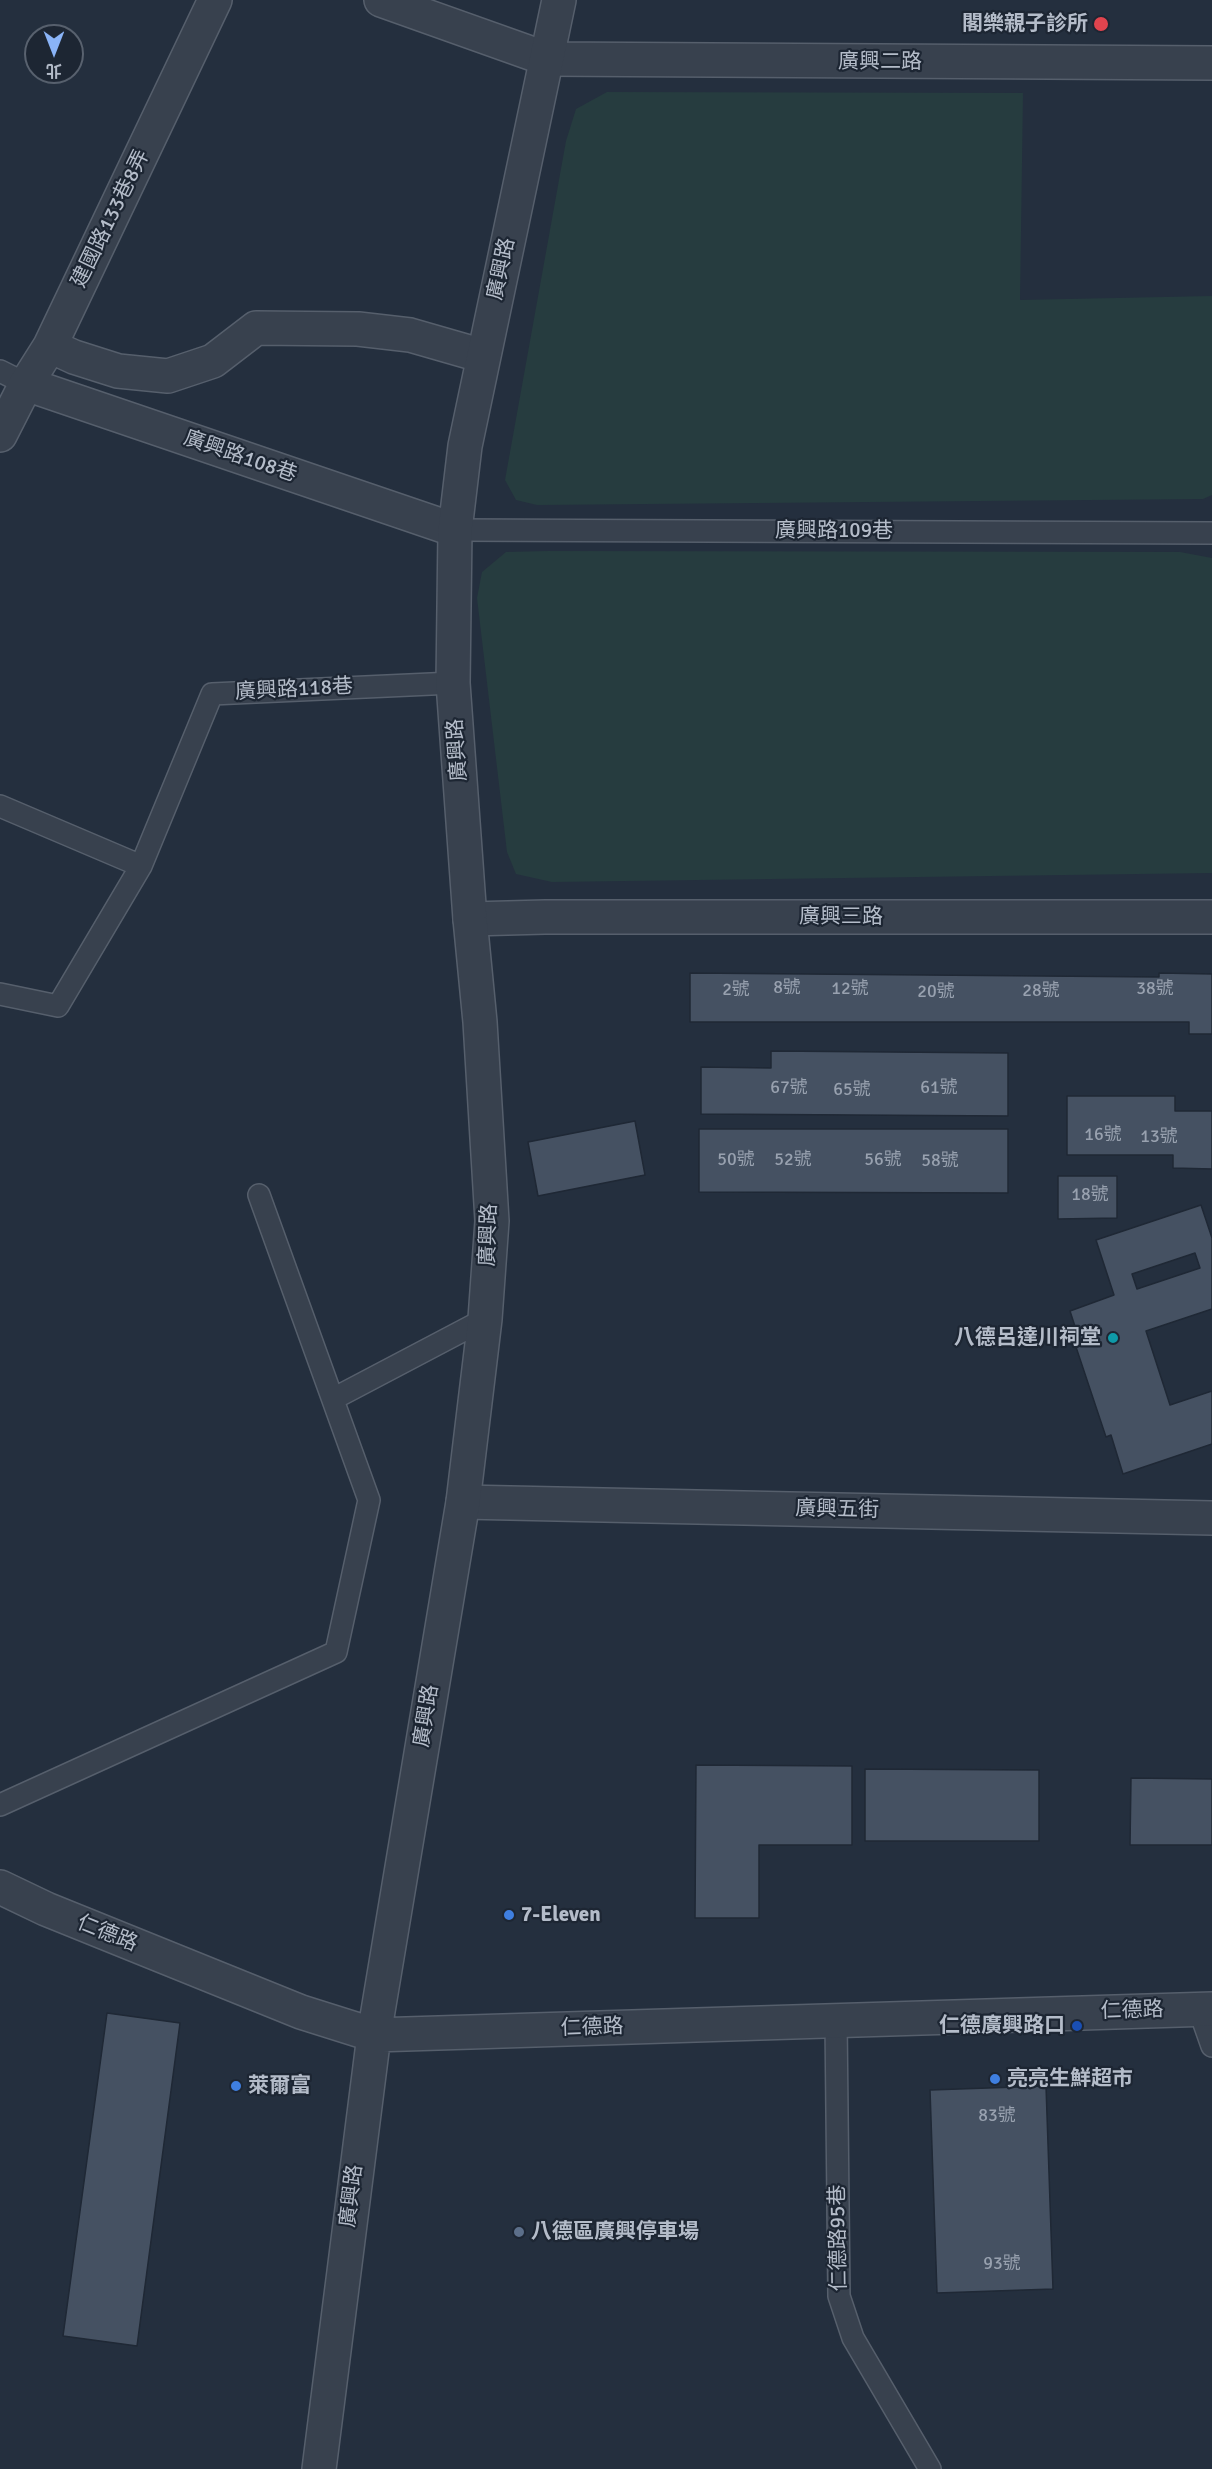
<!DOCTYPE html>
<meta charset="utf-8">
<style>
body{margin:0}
#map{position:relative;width:1212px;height:2469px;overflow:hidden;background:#242f3e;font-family:Signika,"Noto Sans TC",sans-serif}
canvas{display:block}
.north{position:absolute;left:24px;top:24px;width:60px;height:60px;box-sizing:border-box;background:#1d2633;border:2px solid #59626f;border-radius:50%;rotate:180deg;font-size:16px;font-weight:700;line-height:24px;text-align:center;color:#b4bcc9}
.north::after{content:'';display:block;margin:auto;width:21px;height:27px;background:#8ab4f8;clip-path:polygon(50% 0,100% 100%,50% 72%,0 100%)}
</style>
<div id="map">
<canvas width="1212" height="2469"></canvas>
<div class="north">北</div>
</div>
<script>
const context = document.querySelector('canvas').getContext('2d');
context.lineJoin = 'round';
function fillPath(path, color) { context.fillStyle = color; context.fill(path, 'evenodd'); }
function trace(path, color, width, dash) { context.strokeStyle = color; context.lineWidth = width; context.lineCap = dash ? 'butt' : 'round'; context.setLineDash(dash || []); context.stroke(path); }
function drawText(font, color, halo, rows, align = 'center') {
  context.font = font + ' Signika,"Noto Sans TC",sans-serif'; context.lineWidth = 4.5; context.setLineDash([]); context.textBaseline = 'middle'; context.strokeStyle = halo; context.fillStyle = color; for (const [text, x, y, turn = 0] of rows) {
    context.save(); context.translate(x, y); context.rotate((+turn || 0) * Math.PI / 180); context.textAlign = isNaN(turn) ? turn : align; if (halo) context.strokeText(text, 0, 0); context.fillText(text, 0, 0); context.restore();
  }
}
fillPath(new Path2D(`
 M607,92L1023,93L1020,300L1212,296V495L1203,499L537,505L516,500L505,480L566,141L576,109Z
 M548,551L1180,552L1212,558V873L552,882L516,874L507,852L477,598L482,572L506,552Z`), '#263c3f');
const building = new Path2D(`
 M690,973L1159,977V973L1212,974V1034H1189V1022H690Z
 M771,1051L1008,1053V1116L701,1114V1067L771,1068Z
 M1067,1096H1175V1111H1212V1169L1173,1168V1155H1067Z
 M635,1121L645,1175L538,1196L528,1142Z
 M699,1129H1008V1193L699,1192Z
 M1058,1176H1117V1218L1058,1219Z
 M1201,1205L1212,1238V1309L1146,1331L1170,1405L1212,1391V1444L1123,1474L1111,1435L1106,1437L1076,1347L1081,1345L1070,1311L1114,1295L1096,1240ZM1195,1253L1200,1268L1137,1289L1132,1274Z
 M696,1765L852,1766V1845H759V1918H695Z
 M865,1769L1039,1770V1841H865Z
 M1131,1778L1212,1779V1845H1130Z
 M107,2013L180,2023L137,2346L63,2336Z
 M1046,2086L1053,2289L937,2293L930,2090Z`);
fillPath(building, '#455162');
trace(building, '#1f2835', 1.5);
const service = new Path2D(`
 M0,371L26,384
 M455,530L1212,533
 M0,806L141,866
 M0,994L58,1006L141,866L212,694L453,683
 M333,1399L485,1319
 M0,1805L336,1652L369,1500L259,1195
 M1199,2009L1212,2046
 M836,2020L839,2296L853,2338L930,2469`);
const minor = new Path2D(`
 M381,0L547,59L1212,63
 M50,346L74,357L118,371L168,376L213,361L256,328L358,329L410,335L483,356
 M26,384L455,530
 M0,435L26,384L50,346L215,0
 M470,919L545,917H1212
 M463,1502L1212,1518`);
const tertiary = new Path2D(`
 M0,1887L46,1909L301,2012L374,2035L1212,2009
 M319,2469L374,2035L463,1502L485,1319L492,1221L480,1022L470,919L453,683L455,530L465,446L559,0`);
trace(service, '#565f6c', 24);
trace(minor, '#565f6c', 36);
trace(tertiary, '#565f6c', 36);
trace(service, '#38414e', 21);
trace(minor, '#38414e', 33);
trace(tertiary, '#38414e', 33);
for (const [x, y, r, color] of [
 [1101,24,8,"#e0444e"],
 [1113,1338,6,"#0f9aa8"],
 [509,1915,6,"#3f7fe0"],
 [1077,2026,6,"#1a4fb4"],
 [995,2079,6,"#3f7fe0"],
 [236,2086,6,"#3f7fe0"],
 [519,2232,6,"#5c6f8a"]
]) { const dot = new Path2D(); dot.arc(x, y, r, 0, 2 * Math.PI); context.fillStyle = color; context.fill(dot); trace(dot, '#1d2633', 2); }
drawText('18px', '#98a1af', null, [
 ["8號",787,988],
 ["12號",850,989],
 ["38號",1155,989],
 ["2號",736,990],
 ["28號",1041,991],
 ["20號",936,992],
 ["67號",789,1088],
 ["61號",939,1088],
 ["65號",852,1090],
 ["16號",1103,1135],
 ["13號",1159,1137],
 ["50號",736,1160],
 ["52號",793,1160],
 ["56號",883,1160],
 ["58號",940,1161],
 ["18號",1090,1195],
 ["83號",997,2116],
 ["93號",1002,2264]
]);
drawText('bold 21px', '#b4bcc9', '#1d2633', [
 ["閣樂親子診所",1088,24,"right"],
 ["八德呂達川祠堂",1101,1338,"right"],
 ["7-Eleven",521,1915],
 ["仁德廣興路口",1065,2026,"right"],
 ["亮亮生鮮超市",1007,2079],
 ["萊爾富",248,2086],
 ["八德區廣興停車場",531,2232]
], 'left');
drawText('21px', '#b4bcc9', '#1d2633', [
 ["廣興二路",880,62],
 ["建國路133巷8弄",111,219,-64],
 ["廣興路",502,269,-78],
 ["廣興路108巷",240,457,19],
 ["廣興路109巷",834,531],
 ["廣興路118巷",294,690,-3],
 ["廣興路",458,750,-94],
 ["廣興三路",841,917],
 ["廣興路",489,1235,-88],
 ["廣興五街",837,1510,1],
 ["廣興路",427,1716,-81],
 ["仁德路",107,1934,22],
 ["仁德路",1132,2011,-2],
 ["仁德路",592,2028,-2],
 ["廣興路",352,2196,-83],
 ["仁德路95巷",839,2238,-91]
]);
</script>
